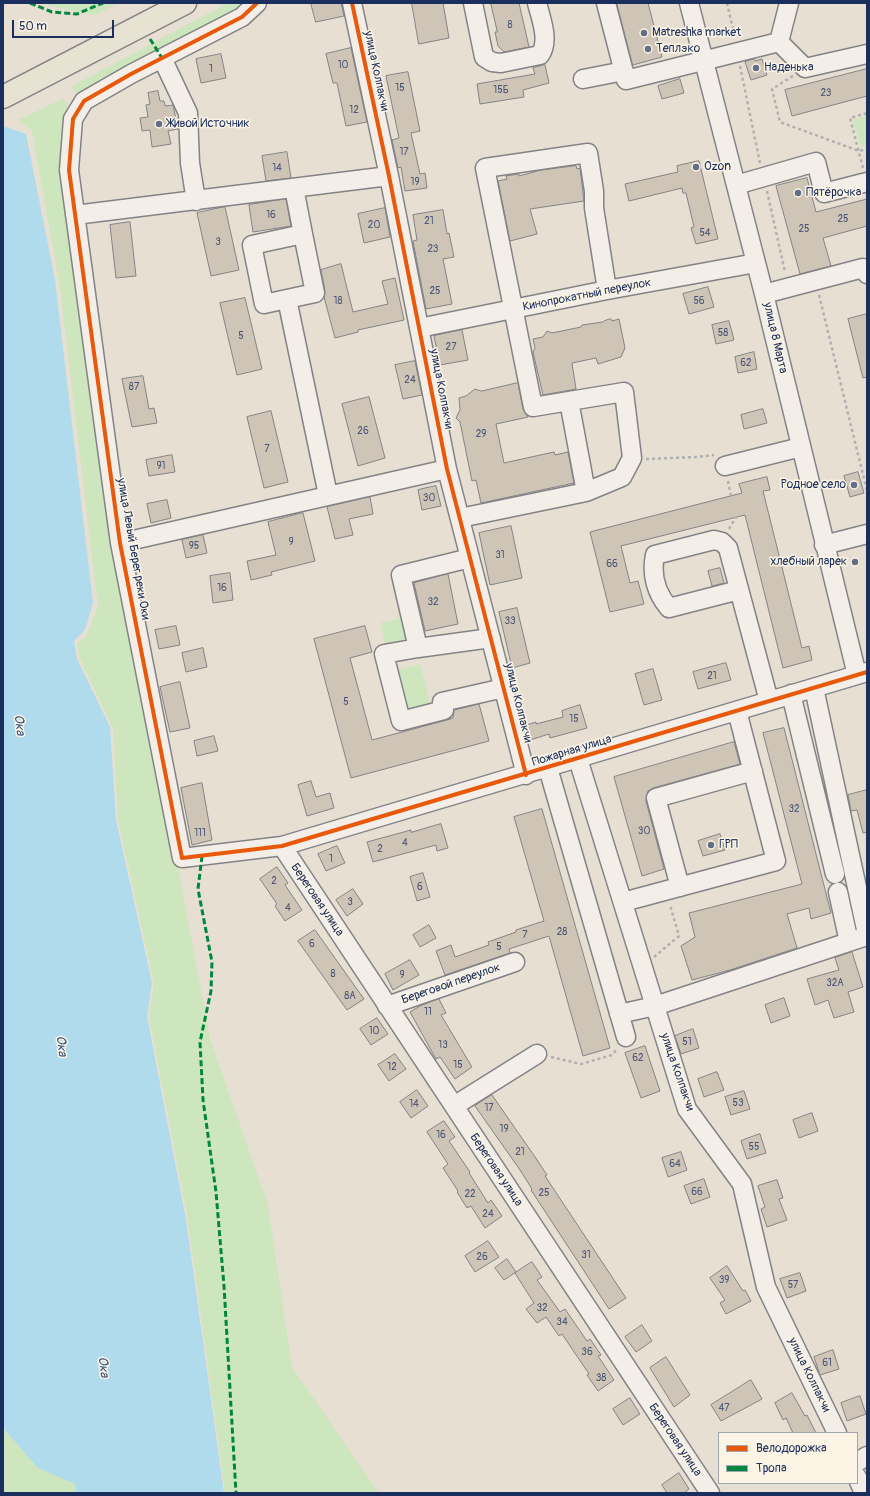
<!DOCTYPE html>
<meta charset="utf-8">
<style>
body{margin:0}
#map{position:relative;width:870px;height:1496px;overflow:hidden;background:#e7dfd2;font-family:Pangolin,sans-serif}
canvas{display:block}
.frame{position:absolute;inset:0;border:4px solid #1b2f5e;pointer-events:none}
.legend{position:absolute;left:718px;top:1432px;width:140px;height:52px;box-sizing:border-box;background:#fcf5e5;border:1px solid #a2a6af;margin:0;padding:5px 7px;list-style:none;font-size:12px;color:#1b2f5e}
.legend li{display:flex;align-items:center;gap:8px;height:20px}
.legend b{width:20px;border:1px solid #a2a6af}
.scale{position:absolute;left:12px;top:20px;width:102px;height:18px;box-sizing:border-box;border:2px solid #1b2f5e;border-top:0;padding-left:5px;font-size:12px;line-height:14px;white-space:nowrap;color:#1b2f5e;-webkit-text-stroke:3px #fcf5e5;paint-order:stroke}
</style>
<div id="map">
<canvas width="870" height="1496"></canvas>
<div class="frame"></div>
<ul class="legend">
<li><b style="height:5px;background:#e8590c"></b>Велодорожка</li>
<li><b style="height:5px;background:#00873e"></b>Тропа</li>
</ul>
<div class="scale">50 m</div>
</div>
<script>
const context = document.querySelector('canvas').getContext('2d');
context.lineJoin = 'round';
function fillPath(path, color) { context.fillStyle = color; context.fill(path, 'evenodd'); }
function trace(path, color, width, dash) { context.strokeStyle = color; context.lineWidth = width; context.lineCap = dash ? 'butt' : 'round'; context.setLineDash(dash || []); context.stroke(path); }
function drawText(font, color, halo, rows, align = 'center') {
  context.font = font + ' Pangolin,sans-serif'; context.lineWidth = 3; context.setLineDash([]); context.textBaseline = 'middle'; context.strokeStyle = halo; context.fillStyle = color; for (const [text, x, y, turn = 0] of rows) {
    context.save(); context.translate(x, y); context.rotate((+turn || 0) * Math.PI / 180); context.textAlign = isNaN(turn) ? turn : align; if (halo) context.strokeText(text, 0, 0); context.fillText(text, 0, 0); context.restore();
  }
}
fillPath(new Path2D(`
 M47,3H119L96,15L49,6Z
 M228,3H250L79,99L72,86Z
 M62,99L67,102L70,138L66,169L176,857L210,1039L268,1205L292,1367L379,1493H225L188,1221L149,1016L154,983L118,820L113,728L80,659L77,643L86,637L98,607L60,288L32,131L18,120Z
 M867,116V146L861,147L853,120Z
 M402,618L407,642L386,647L380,623Z
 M420,664L430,703L407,709L397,670Z
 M3,1428L38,1468L75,1484L76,1493H3Z`), '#cde6be');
fillPath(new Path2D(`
 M3,126L26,134L55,280L93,603L85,630L74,641L77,659L110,727L116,820L152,983L147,1016L186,1220L224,1493H76L75,1484L38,1468L3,1428Z`), '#afdbed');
const building = new Path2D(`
 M311,3H341L344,16L316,22Z
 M412,3H443L449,38L419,44Z
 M491,3H519L529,47L504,52L498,46L495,32H497Z
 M617,3H648L662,57L633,65Z
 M351,48L367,122L346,126L337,83H333L326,54Z
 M221,54L226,78L201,83L196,59Z
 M754,59L755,61L762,59L767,75L751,80L745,62Z
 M545,65L549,83L523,90L524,97L480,104L477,84L535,74L533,68Z
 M867,69V96L792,116L785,90Z
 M408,72L420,131L411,133L420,174L425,173L427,188L405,191L401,167L398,168L392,140L399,138L386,76Z
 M680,79L684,93L662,99L658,86Z
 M158,91L160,101H164L165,106L173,105L178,129L168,131L171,144L152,147L150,130L142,131L140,118L148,117L146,105L150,104L148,93Z
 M287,152L291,178L266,181L262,156Z
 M699,161L718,239L696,244L691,228L694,227L686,193H683L682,188L629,201L625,184L678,172L677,166Z
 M576,166L577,169L580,168L584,201L530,209L537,234L510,241L498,181L507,179L506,176L519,174V176L541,170Z
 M807,178L816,212L867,199V226L823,238L831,266L800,274L776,186Z
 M286,199L291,226L253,232L249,205Z
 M225,207L239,270L211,276L197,213Z
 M385,208L390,237L364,243L358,214Z
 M443,210L447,234L449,233L454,257L443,259L452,304L426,309L413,241L417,240L413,215Z
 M130,222L136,276L116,278L110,225Z
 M341,264L353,312L388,304L382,281L395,278L404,320L358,330V332L335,338L324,297L325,291L321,270Z
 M708,287L714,307L689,314L683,294Z
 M245,298L262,369L237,375L220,303Z
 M867,314V377L863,378L848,319Z
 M611,319L612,321L619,319L625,348L621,357L598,364L596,358L572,363L576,389L543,395L533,352L535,348L533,339L543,337L547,331L552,333L581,327L582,325L603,322L604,321Z
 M729,321L734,340L716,344L712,325Z
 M462,330L468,360L440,365L434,336Z
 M754,352L757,369L738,373L735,357Z
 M415,361L422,395L403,399L395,365Z
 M143,376L149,409L154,408L157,423L132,427L122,379Z
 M518,383L523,409L528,417L496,424L504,463L554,452L555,455L568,452L574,483L481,503L476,480L472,481L460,422L456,418L460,410L459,398L466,396L475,389L481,391Z
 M369,397L385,458L358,466L342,404Z
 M763,409L767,423L744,429L741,415Z
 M271,411L288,482L264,488L247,417Z
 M172,455L175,472L149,476L146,460Z
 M858,472L864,493L850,497L844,476Z
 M767,477L770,490L763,491L802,648L809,646L812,660L783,668L745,515L621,546L630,583L638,581L644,604L610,612L590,532L742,493L739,484Z
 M436,486L441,506L422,510L418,490Z
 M370,497L373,514L349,519L353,535L335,539L327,507Z
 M167,500L171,518L151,523L147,504Z
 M303,513L315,561L271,572L272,575L251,580L247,561L276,555L268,522Z
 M511,526L522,578L490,585L479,533Z
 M203,535L207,553L186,558L182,540Z
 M720,568L724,583L712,586L708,571Z
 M230,573L233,600L213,603L210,576Z
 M448,574L458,624L425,631L414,583Z
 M517,608L530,663L512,668L499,612Z
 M176,626L180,645L159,649L155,630Z
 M365,626L372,652L350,658L372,740L447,720L453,718L454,710L479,704L489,741L351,778L314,639Z
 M203,648L207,667L186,672L182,653Z
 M726,663L731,680L698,689L693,672Z
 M653,669L662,700L644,705L635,674Z
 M180,682L190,728L170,732L160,687Z
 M580,705L587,728L550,738L549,734L530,740L526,725L536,722V724L563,717L562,711Z
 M784,728L831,913L811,919L809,908L787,914L797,948L730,970L692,980L681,946L695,937L689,913L802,884L763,733Z
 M214,736L218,751L197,756L194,741Z
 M734,742L740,764L653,788L648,791L646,801L664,869L642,876L614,777Z
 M311,781L316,797L330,793L334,808L307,816L298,785Z
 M202,783L212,840L192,845L181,788Z
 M867,790V832L863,833L857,810L851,811L848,795Z
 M542,809L610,1048L583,1056L549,936L509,949L510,953L445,975L436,951L451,945L455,957L489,945L488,942L516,932V930L544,921L514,817Z
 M441,824L448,848L437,851L436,845L373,862L367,842L411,830V832Z
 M720,834L725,850L703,856L698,841Z
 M337,846L345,863L326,871L318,854Z
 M277,867L288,883L285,885L302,910L285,921L275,906L277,904L260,879Z
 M423,873L430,897L417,901L410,877Z
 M353,889L363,904L347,916L336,900Z
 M429,925L436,938L420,947L413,935Z
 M315,930L364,999L347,1010L298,941Z
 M852,952L863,987L848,992L854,1012L834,1018L828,1000L815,1005L807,979L839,970L835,958Z
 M410,960L419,975L393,990L385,974Z
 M784,998L790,1016L771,1023L765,1005Z
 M439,999L446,1013L441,1015L472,1067L455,1079L440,1057L436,1059L410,1012L420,1006Z
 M377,1018L388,1034L371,1045L360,1029Z
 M693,1029L699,1048L681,1054L675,1036Z
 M645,1046L660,1091L641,1098L625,1053Z
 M395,1054L406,1069L389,1081L378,1065Z
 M717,1072L724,1090L704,1097L698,1079Z
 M417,1090L428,1106L411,1118L400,1102Z
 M744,1091L750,1109L731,1115L725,1097Z
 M492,1095L533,1154L547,1175L545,1176L626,1298L609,1309L531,1190L532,1189L520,1170L475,1106Z
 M812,1113L818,1131L799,1138L793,1120Z
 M444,1121L455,1137L449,1141L470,1172L469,1173L488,1203L491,1200L502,1216L485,1228L471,1206L467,1208L457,1192L458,1191L443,1168L448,1164L427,1132Z
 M760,1134L766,1153L747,1159L741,1141Z
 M681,1152L687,1170L668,1177L662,1158Z
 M704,1179L710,1197L691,1204L684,1186Z
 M777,1180L783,1198L779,1199L787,1220L767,1227L761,1209L765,1207L758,1186Z
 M488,1241L499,1257L475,1272L465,1256Z
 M507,1259L516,1272L504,1280L495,1268Z
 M532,1262L542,1277L537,1280L560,1312L565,1309L587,1341L590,1339L601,1355L598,1356L614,1380L598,1391L587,1375L589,1374L562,1334L559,1336L546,1317L537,1323L526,1309L534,1303L515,1273Z
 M727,1266L743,1291L745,1290L751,1301L726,1314L720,1303L725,1300L710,1278Z
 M800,1273L806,1291L787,1298L780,1279Z
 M642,1325L652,1341L636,1352L625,1337Z
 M833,1350L839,1369L820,1375L814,1357Z
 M666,1357L690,1395L674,1407L650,1368Z
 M751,1380L762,1399L721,1421L711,1405Z
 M792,1393L805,1416L807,1415L816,1433H793L786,1418L783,1420L775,1403Z
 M860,1396L866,1414L847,1421L841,1403Z
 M630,1398L640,1414L623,1425L613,1409Z
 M679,1473L689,1489L684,1493H667L662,1485Z`);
fillPath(building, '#cfc5b6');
trace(building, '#838386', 1);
const minor = new Path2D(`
 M257,3L242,17L131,74L84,101L73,119L69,170L120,543L182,858L282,846L867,672
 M352,3L389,176L447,469L526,775
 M473,3L484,57L492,62L501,63L540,55C550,41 541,19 537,3
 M606,3L626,80L779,42
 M689,3L764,294L857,675
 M789,3L779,42L805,68L867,54
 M162,58L188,113L190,163L196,201
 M583,79L624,71
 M736,185L816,162L824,193L867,182
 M294,188L303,234L252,245L264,304L287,299L328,495
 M75,215L389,176
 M764,294L863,268L867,274
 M287,299L315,293L303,234
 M419,328L607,290L756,263
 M569,401L586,492
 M725,466L801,447
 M460,518L586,492L622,477L632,458L624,392L533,407L485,168L588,153L594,191V208L607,290
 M120,543L447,469
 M824,545L867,534
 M470,558L401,575L418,648L384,654L401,721L444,710L442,702L504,688
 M739,590L669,608C656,593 651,574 655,555L714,540L722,542L728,548L769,701
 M418,648L491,638
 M814,688L867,934
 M791,694L835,874
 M578,759L687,1109L742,1184L766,1287L837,1433
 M548,768L626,1037
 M282,846L710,1493
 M680,887L656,798L753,771
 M838,892L849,942
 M623,902L776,861L737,711
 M387,1006L515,962
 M619,1014L655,1006L867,936
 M454,1106L537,1054
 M857,1462L867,1456
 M857,1477L864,1493`);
const major = new Path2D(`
 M3,97L185,3`);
trace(minor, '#838386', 21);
trace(major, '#838386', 25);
trace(new Path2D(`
 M727,3L735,38
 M740,66L760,163
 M793,76L772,89L780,122L859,151L867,149
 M863,168L850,118L867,113
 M767,191L785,272
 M819,295L867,491
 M646,459L696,457L714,455
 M728,481L731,496
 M729,529L736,517
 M654,957L679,936L670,905
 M551,1057L581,1064L612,1055L617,1049`), '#b0b0b1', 2.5, [3, 3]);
trace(minor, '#f3efe8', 18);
trace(major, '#e7e2d1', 22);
trace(new Path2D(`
 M30,3L52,12L77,14L103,3
 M150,39L162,58
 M202,856L198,889L212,962L211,991L200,1042L203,1100L216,1192L224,1286L236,1493`), '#00873e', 3, [6, 3]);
trace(new Path2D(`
 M257,3L242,17L131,74L84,101L73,119L69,170L120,543L182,858L282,846L867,672
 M352,3L389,176L447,469L526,775`), '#e8590c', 4);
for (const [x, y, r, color] of [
 [644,33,4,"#626d87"],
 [648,49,4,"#626d87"],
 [756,68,4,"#626d87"],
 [159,124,4,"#626d87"],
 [696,167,4,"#626d87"],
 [798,193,4,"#626d87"],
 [854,485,4,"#626d87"],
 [855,562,4,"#626d87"],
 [711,845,4,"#626d87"]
]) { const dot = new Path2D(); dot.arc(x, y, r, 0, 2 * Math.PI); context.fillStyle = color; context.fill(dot); trace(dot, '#fcf5e5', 1.5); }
drawText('10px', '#485474', null, [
 ["8",510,25],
 ["10",343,65],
 ["1",211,69],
 ["15",400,88],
 ["15Б",501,90],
 ["23",826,93],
 ["12",354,110],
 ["17",404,152],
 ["14",277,168],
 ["19",415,182],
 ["16",271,215],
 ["25",843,219],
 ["21",429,221],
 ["20",374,225],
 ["25",804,229],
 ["54",705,233],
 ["3",218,242],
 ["23",433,249],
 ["25",435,291],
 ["18",338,301],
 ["56",699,301],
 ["58",723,333],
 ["5",241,336],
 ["27",451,347],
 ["62",746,363],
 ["24",410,380],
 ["87",134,387],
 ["26",363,431],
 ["29",481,434],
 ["7",267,449],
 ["91",161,466],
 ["30",429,498],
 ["9",291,542],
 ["95",194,546],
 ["31",500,555],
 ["66",612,564],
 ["16",222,588],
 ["32",433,602],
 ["33",510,621],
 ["21",712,676],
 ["5",346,702],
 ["15",574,719],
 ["32",794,809],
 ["30",644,831],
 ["111",200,833],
 ["4",405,843],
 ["2",380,849],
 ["1",331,859],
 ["2",274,881],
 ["6",420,887],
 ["3",350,902],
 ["4",288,908],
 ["28",562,932],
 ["7",525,935],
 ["6",312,944],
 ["5",499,947],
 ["8",333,974],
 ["9",402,975],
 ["32А",835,983],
 ["8А",350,996],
 ["11",428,1012],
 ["10",374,1031],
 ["51",687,1042],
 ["13",443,1045],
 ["62",638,1058],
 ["15",458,1065],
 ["12",392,1067],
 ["53",738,1103],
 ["14",414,1104],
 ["17",489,1108],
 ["19",504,1129],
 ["16",441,1135],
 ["55",754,1147],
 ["21",520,1152],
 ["64",675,1164],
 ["66",697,1192],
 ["25",544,1193],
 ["22",470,1194],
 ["24",488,1214],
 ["31",586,1255],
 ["26",482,1257],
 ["39",724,1280],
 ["57",793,1285],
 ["32",542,1308],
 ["34",562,1322],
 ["36",587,1352],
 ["61",827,1363],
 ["38",601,1378],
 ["47",724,1408]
]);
drawText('12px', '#1b2f5e', '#fcf5e5', [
 ["Matreshka market",652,33],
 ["Теплэко",656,49],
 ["Наденька",764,68],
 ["Живой Источник",167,124],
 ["Ozon",704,167],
 ["Пятёрочка",806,193],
 ["Родное село",846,485,"right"],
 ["хлебный ларек",847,562,"right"],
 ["ГРП",719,845]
], 'left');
drawText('12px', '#1b2f5e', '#fcf5e5', [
 ["улица Колпакчи",376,71,78],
 ["Кинопрокатный переулок",587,295,-11],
 ["улица 8 Марта",775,338,77],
 ["улица Колпакчи",441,389,79],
 ["улица Левый Берег реки Оки",133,549,80],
 ["улица Колпакчи",518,703,76],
 ["Пожарная улица",572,751,-17],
 ["Береговая улица",317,900,56],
 ["Береговой переулок",451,984,-19],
 ["улица Колпакчи",677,1072,71],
 ["Береговая улица",496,1170,56],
 ["улица Колпакчи",809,1375,64],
 ["Береговая улица",675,1440,56]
]);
drawText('italic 13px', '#34517d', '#fcf5e5', [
 ["Ока",19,725,83],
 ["Ока",61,1046,83],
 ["Ока",103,1367,83]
]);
</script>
